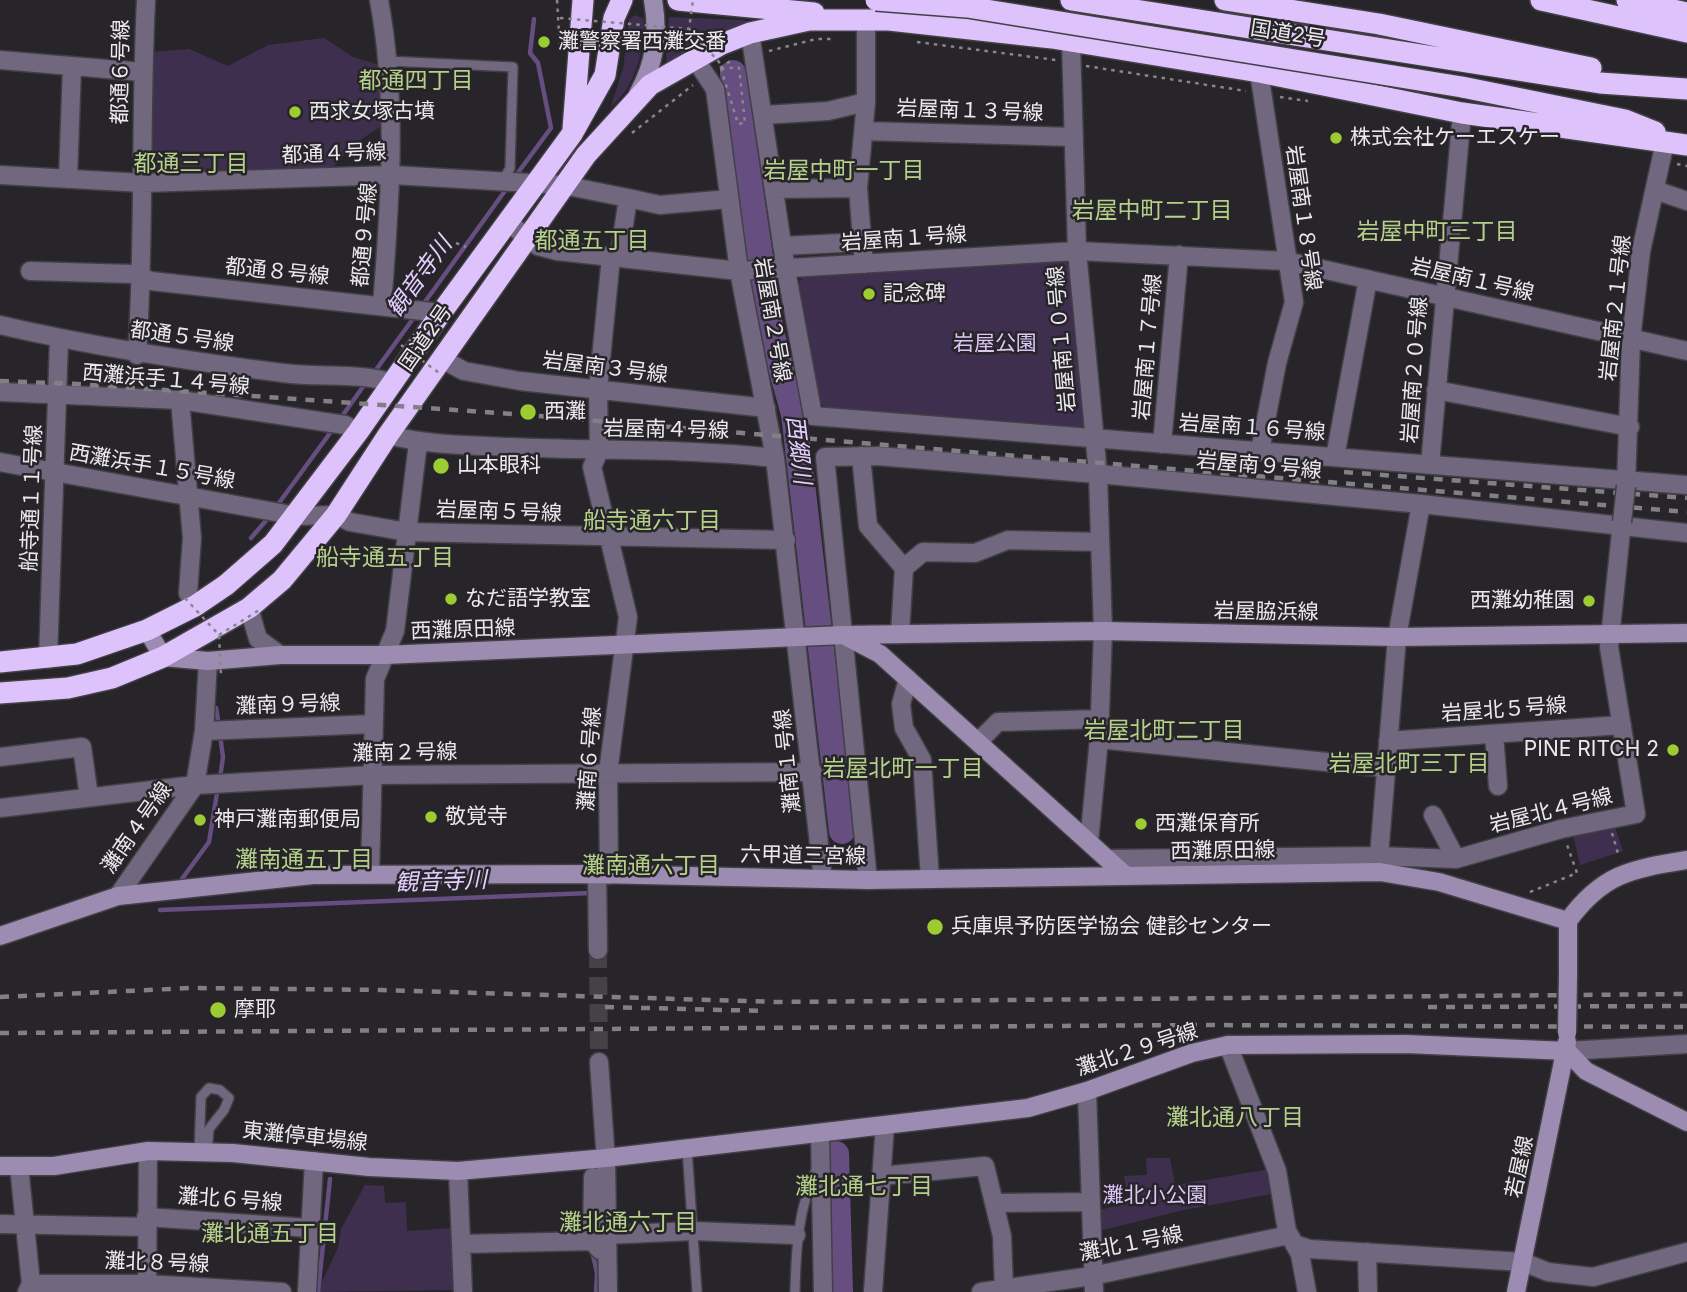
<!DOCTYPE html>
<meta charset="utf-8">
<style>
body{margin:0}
canvas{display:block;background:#27242a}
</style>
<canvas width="1687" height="1292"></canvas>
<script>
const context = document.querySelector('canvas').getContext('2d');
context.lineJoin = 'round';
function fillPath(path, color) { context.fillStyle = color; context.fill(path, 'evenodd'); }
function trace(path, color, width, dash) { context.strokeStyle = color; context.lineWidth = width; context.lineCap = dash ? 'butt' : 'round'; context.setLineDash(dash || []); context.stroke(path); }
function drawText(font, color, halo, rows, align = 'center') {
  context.font = font + ' Inter,"Noto Sans JP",sans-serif'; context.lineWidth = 5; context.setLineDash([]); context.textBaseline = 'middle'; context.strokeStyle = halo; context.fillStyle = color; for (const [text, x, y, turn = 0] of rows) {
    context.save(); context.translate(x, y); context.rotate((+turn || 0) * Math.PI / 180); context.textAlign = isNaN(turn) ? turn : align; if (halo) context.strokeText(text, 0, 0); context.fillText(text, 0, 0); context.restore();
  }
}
fillPath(new Path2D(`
 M635,15L644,19C645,47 635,89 611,106L623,69L629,19Z
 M669,17L744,20L749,22L669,64L666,61Z
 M324,38L353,57L383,66L386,123L357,142L329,171L157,177L150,163L152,52L189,49L228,66L268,45Z
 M1062,258L1072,267L1089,435L834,414L820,403L808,361L797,286L804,275Z
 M1614,825L1623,851L1580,865L1573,835Z
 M1146,1158H1170L1175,1185L1271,1169L1276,1193L1179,1211L1095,1232L1093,1212L1129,1202L1124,1176L1147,1175Z
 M365,1185L384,1186L385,1203L406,1202L407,1231L452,1228L460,1290L317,1292L338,1248L341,1229Z`), '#3f2f4f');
trace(new Path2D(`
 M514,178L551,128L538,63L530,53L534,19
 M422,306L507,188
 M373,374L415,316
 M340,419L365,384
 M276,507L333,429
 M251,538L269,517
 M216,708L219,726
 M220,778L223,757L220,735
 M179,883L209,842L218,787
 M160,910L590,893L591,898
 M592,1251L597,1273L596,1292
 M318,1292L330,1179`), '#664e80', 4.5);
trace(new Path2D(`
 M733,73L771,332L794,414L842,831
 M836,1154L840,1292`), '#664e80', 26);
trace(new Path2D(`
 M598,950L599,1062`), '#444247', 18, [18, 9]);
const lane = new Path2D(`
 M388,61L513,67L510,168L502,182
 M687,1149L697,1292
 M199,1152L201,1097L209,1088L220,1090L229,1098L224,1110L209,1129L207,1152
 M795,1292C796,1248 798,1208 817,1168`);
const street = new Path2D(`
 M379,0C398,103 390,202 382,306
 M750,33L786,270L813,416L1687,485
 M1071,42L1077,251L1098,474L1103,631L1099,739L1089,842
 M695,59L715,89L739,271L775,458L823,879
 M0,60L142,72
 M1259,72L1294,302L1277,363L1260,451
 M764,115L828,111L866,102
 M864,131L1074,137
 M0,175L143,183L393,175L563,185L628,198L619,258
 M68,179L72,66
 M774,189L858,188
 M1655,190L1687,201
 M628,198L660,205L729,199
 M509,223L538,246L557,251L739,271L1077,251L1286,261L1687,351
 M782,246L862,242
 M864,264L858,188L866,102V21
 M30,271L133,274L151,281L441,313
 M0,325C94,347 187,361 283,373C320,378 358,372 394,383
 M137,355C145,237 140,118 146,0
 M442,359L464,371L520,381L766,408
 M1436,390L1630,427
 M0,392L180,400L345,425L358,432
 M180,400L192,538L188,593L195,606
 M388,435C428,445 468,445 509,447C598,451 687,448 775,458
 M1162,444L1179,255
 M861,456L868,526L904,568L900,634
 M1335,457L1368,279
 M0,462L297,516L336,515L350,522L407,532L786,540
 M1430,464L1462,113
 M1626,486L1631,340L1641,251L1665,142
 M904,568L923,552L975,553L1008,540L1100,542
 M249,608L258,639L280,655
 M48,659L59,339
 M908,679L901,704L904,728L922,760L930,879
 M204,731L374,724
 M1494,734L1498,786
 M1099,739L1386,768
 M1388,741L1622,725
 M978,742L998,722L1100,719
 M0,757L82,747L89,797
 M0,808L195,785L373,775L813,772
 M1433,815L1456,859
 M1379,856L1397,637L1421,504
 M1108,859L1379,856L1456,859L1561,829L1636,814L1609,647L1622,522
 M370,874L375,679L395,631L418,443
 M597,874L598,950
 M609,875L608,773L628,617L592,467L599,451L598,389L611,257
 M868,880L825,457L877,456L1098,474L1421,504L1687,533
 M118,896L195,785L204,731L208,661
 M1228,1045L1277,1171L1287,1231L1300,1254L1307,1292
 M1567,1051L1687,1044
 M599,1062L605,1147
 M1087,1091L1094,1292
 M820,1133L823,1292
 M606,1158L608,1292
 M19,1166L31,1284L27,1292
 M458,1171L463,1292
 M881,1176L985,1166L1002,1236L1004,1289
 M593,1177L592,1241L600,1250
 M995,1203L1090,1202
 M146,1217L310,1228
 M0,1224L146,1227
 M605,1235L693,1231L796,1235
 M461,1244L592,1241
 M1294,1244L1310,1249L1523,1262L1548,1272L1593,1277L1687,1252
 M1367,1252L1368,1292
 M31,1284H147L282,1292
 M147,1292L148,1151
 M307,1292L314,1161
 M873,1292L885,1125
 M981,1292L1092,1276L1289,1235`);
const secondary = new Path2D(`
 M638,94C655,63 659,35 653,0
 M147,630L163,657L208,661L280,655H385L844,635L1103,631L1397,637L1687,633
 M847,637L880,654L1125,875
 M1568,921C1603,873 1632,869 1687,860
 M0,936L118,896L313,875L597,874L868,880L1380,872L1439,882L1568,921V976
 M1567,1051L1586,1071L1687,1122
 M0,1166H54L148,1151L233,1153L369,1167L458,1171L606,1158L1028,1108L1087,1091L1192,1053L1228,1045L1406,1044L1567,1051
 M1516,1292L1567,1042`);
const highway = new Path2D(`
 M678,0L814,13
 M1071,0L1600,83L1687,89
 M1225,0L1379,24L1591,68
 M1541,0L1687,32
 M1627,0L1687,13
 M1462,87L1625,120L1655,132
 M573,129L583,0
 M0,662L77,654L147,630L195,606L226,585L273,544L358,432L441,313L572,134L605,75L614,18L622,0
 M0,693L68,688L112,678L163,657L249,608L282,580L336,515L388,435L586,155L650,85L722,44L750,33L809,20H889L1052,38L1259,72L1462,113L1687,145`);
trace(lane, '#424045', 12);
trace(street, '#424045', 21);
trace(secondary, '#424045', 21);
trace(highway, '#424045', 24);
trace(new Path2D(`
 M557,0L560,49
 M917,42L1056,60
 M769,51L816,39H831
 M1086,66L1246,91
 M720,68L732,60
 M721,69L739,67
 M1280,97L1308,101
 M632,133L693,85
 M1677,164L1687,166
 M456,243L466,247
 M1612,833L1619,857
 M1530,892L1577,873L1566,842`), '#88868b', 2.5, [3.5, 5]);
trace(lane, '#71677e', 9);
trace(street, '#71677e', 18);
trace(secondary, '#9d8cb1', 18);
trace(highway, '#ddc2fc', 21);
trace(new Path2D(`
 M0,381L77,384L528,415L1687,512
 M1344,472L1687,498
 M0,997L191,988L382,990L777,1002L1687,994
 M605,1007L766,1011
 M1428,1007L1687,1006
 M0,1033L1198,1025L1687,1027`), '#838085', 4.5, [9, 9]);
const streetBridge = new Path2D(`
 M1622,522L1626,486`);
const secondaryBridge = new Path2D(`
 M1567,1033L1568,976`);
const highwayBridge = new Path2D(`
 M876,0L967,7L1462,87`);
trace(streetBridge, '#424045', 21, []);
trace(secondaryBridge, '#424045', 21, []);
trace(highwayBridge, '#424045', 24, []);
trace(new Path2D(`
 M560,18L689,29L693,0
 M689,29L719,62L738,124L745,123L739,67
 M401,345L442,375
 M185,598L219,635L221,675
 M219,635L261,609`), '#88868b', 2.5, [3.5, 5]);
trace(streetBridge, '#71677e', 18);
trace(secondaryBridge, '#9d8cb1', 18);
trace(highwayBridge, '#ddc2fc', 21);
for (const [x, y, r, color] of [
 [544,42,7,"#9ccb32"],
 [295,112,7,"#9ccb32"],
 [1336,138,7,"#9ccb32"],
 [869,294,7,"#9ccb32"],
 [528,412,9,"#9ccb32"],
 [441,466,9,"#9ccb32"],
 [451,599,7,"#9ccb32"],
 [1589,601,7,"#9ccb32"],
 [1673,750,7,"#9ccb32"],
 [431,817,7,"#9ccb32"],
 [200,820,7,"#9ccb32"],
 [1141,824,7,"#9ccb32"],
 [935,927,9,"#9ccb32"],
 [218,1010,9,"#9ccb32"]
]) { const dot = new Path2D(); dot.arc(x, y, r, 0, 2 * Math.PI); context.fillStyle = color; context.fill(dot); trace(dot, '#27242a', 2.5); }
drawText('21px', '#ebe9ed', '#27242a', [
 ["国道2号",1288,34,9],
 ["都通６号線",121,72,-89],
 ["岩屋南１３号線",970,111,2],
 ["都通４号線",334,154,-2],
 ["岩屋南１８号線",1303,218,82],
 ["都通９号線",365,235,-85],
 ["岩屋南１号線",904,239,-4],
 ["都通８号線",277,272,6],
 ["岩屋南１号線",1472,280,13],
 ["岩屋南２１号線",1616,308,-84],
 ["岩屋南２号線",772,320,80],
 ["都通５号線",182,337,8],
 ["国道2号",426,338,-55],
 ["岩屋南１０号線",1062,339,-95],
 ["岩屋南１７号線",1148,347,-85],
 ["岩屋南３号線",605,368,7],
 ["岩屋南２０号線",1415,370,-86],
 ["西灘浜手１４号線",166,380,5],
 ["岩屋南１６号線",1252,428,4],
 ["岩屋南４号線",666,430,1],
 ["岩屋南９号線",1259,466,5],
 ["西灘浜手１５号線",152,467,10],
 ["船寺通１１号線",32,498,-88],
 ["岩屋南５号線",499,512,2],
 ["岩屋脇浜線",1266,612,1],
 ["西灘原田線",463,630,-2],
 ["灘南９号線",288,705,-2],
 ["岩屋北５号線",1504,710,-4],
 ["灘南２号線",405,753,-1],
 ["灘南６号線",590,759,-86],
 ["灘南１号線",788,761,-96],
 ["岩屋北４号線",1551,811,-14],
 ["灘南４号線",137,828,-55],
 ["西灘原田線",1223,851,-1],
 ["六甲道三宮線",803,856,1],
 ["灘北２９号線",1137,1050,-18],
 ["東灘停車場線",305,1137,6],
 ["若屋線",1520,1167,-78],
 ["灘北６号線",230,1200,4],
 ["灘北１号線",1131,1244,-11],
 ["灘北８号線",157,1263,2]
]);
drawText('21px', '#ebe9ed', '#27242a', [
 ["灘警察署西灘交番",558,42],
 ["西求女塚古墳",309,112],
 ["株式会社ケーエスケー",1350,138],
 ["記念碑",883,294],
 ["西灘",544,412],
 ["山本眼科",457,466],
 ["なだ語学教室",465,599],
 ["西灘幼稚園",1575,601,"right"],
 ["PINE RITCH 2",1659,750,"right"],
 ["敬覚寺",445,817],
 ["神戸灘南郵便局",214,820],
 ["西灘保育所",1155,824],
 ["兵庫県予防医学協会 健診センター",951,927],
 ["摩耶",234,1010]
], 'left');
drawText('21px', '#dcc6f5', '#27242a', [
 ["岩屋公園",995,344],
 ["灘北小公園",1155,1196]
]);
drawText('23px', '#b5d088', '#27242a', [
 ["都通四丁目",416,81],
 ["都通三丁目",191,164],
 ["岩屋中町一丁目",844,171],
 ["岩屋中町二丁目",1152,211],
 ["岩屋中町三丁目",1437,232],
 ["都通五丁目",592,241],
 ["船寺通六丁目",652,521],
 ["船寺通五丁目",385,558],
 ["岩屋北町二丁目",1164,731],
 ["岩屋北町三丁目",1409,764],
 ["岩屋北町一丁目",903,769],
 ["灘南通五丁目",304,860],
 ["灘南通六丁目",651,866],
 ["灘北通八丁目",1235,1118],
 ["灘北通七丁目",864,1187],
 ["灘北通六丁目",628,1223],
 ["灘北通五丁目",270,1234]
]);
drawText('italic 23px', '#e5cfff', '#27242a', [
 ["観音寺川",420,277,-54],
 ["西郷川",798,450,83],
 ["観音寺川",441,882,-2]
]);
</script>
